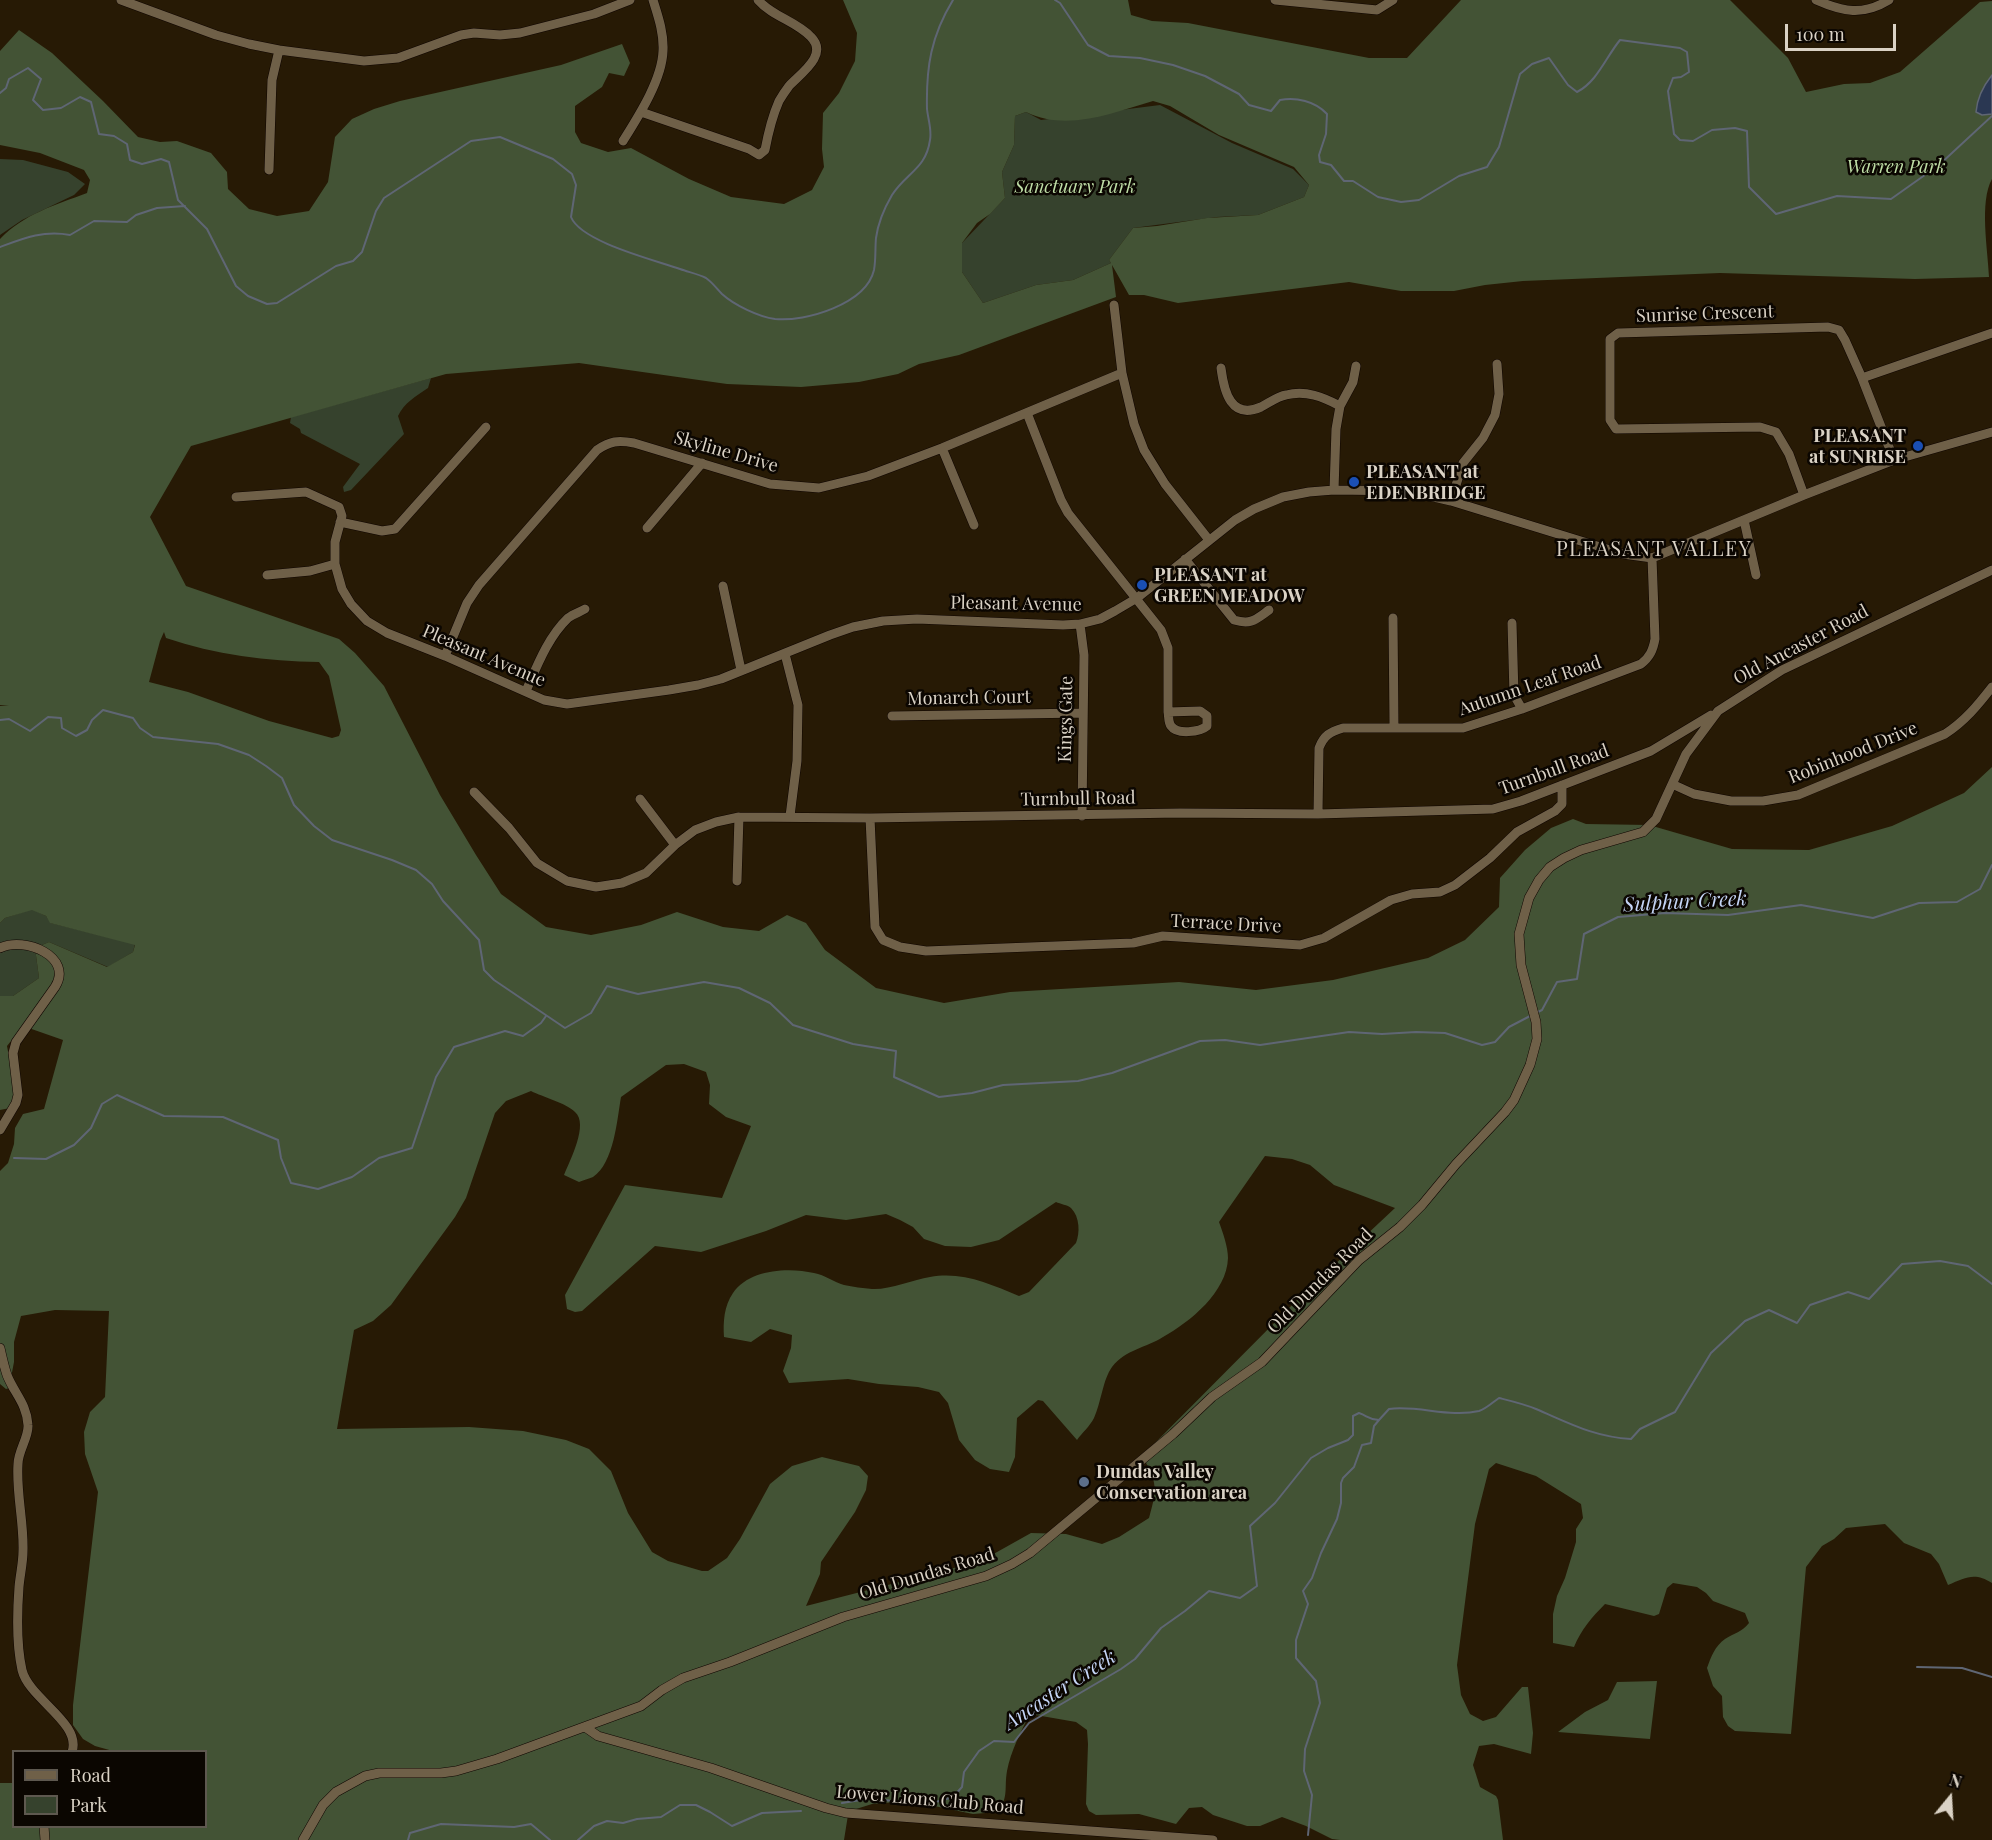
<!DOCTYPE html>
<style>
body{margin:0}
#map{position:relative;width:1992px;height:1840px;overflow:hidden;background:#271a05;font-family:"Playfair Display",serif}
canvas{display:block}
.legend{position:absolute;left:12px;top:1750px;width:195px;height:78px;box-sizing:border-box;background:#0b0601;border:2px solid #5e584f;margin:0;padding:8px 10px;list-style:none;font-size:18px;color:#dad2c5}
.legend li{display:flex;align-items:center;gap:12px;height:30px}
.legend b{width:30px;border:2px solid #5e584f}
.north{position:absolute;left:1920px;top:1768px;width:60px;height:60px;-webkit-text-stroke:4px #0b0601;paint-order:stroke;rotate:18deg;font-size:16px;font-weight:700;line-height:24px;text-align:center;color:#dad2c5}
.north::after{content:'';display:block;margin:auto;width:21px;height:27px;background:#dad2c5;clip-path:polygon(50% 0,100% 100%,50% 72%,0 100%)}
.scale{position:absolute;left:1785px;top:24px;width:111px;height:27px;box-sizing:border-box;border:3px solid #dad2c5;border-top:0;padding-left:8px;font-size:18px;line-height:21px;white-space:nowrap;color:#dad2c5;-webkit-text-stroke:4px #0b0601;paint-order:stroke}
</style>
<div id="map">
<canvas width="1992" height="1840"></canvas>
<ul class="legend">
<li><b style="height:8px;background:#6f6048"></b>Road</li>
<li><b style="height:16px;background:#36422d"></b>Park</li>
</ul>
<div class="north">N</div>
<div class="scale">100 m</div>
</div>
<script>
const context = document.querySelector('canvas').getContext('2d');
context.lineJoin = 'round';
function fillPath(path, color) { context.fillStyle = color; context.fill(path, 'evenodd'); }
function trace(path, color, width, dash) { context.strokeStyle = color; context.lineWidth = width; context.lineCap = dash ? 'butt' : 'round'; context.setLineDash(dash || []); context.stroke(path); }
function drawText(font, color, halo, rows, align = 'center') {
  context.font = font + ' "Playfair Display",serif'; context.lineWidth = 5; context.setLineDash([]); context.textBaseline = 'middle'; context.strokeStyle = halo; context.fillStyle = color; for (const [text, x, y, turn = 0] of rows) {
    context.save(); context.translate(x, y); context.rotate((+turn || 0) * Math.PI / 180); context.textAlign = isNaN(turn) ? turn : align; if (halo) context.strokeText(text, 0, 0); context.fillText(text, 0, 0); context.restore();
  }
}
fillPath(new Path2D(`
 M1160,105L1232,143L1293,169L1309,185L1304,197L1258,215L1217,217L1133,228L1109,260L1111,263L1073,280L1036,285L983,303L962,272V243L1005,198L1002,172L1014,145L1015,116L1026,112L1041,120Z
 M0,159L23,160L68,172L85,184L74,195L22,220L0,235Z
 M431,378L428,388C416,396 404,403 398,416L404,434L351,490L344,492L343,487L360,464L301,433L300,429L290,423L291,417Z
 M32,909L46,916L51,923L135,944L133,952L108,967L49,942L35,948L39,978L13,996H0V923L5,918Z`), '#36422d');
fillPath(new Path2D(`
 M843,0H1128L1131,15L1152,21L1188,23L1369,58H1407L1461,0H1730L1788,58L1806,92L1844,84L1870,83L1900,72L1980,2L1992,1V179C1979,202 1988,250 1989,277L1915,279L1720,273L1523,281L1485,285L1454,291H1401L1349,282L1178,303L1144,295H1129L1112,265L1116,297L959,355L919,364L898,374L859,382L801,387L727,384L579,363L446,374L191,446L150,517L186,586L339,639L355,653L384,686L440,795L476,855L501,894L546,927L591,935L641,925L677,912L723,927L759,931L787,915L806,923L825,950L876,988L944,1003L1010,992L1179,982L1256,990L1333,980L1428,958L1465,940L1499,907L1500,878L1525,850L1551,828L1573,819L1586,824L1649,825L1732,849L1809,850L1892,826L1964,793L1992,767V1583C1975,1572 1966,1577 1948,1585L1939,1564L1931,1554L1904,1543L1885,1524L1846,1528L1834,1539L1822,1546L1806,1567L1791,1734L1735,1731L1728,1726L1723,1717L1722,1696L1713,1686L1707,1668C1711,1657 1715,1646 1725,1639C1734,1633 1742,1632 1749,1623L1745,1613L1713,1601L1706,1593L1697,1587L1673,1583L1667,1588L1659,1614L1654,1616L1605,1604C1592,1617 1581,1630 1574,1647L1553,1643V1614L1557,1596L1565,1578L1576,1542V1529L1583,1518L1581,1504L1536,1476L1496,1463L1489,1469L1475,1524L1457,1665L1461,1695L1470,1714L1483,1721L1496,1717L1522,1687H1528L1533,1733L1531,1754L1494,1744L1479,1746L1473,1765L1480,1787L1496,1796L1498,1800L1503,1840H1340L1332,1839L1306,1826L1282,1817L1260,1826H1247L1213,1815L1202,1807L1189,1808L1176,1824L1139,1814L1096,1815L1089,1811L1086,1804L1088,1744L1087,1730L1076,1722L1030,1714C1020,1733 1011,1751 1007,1771C1004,1789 1009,1796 998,1812L973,1814L910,1801L872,1804L853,1810L848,1815L844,1840H0V1783H13L14,1826H206V1752L113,1751L95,1746L83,1739L73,1725V1705L98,1492L85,1454L84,1432L90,1412L105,1397L109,1311L55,1310L21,1316L14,1342V1362L9,1388L6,1389L0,1384V1171L8,1163L14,1144L15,1128L23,1114L44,1109L63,1040L23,1026L7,1046L16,1094L10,1108L0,1110V996H13L39,978L35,948L49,942L107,967L133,952L135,945L50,923L46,916L32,910L5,918L0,923V706L9,705H0V239C24,214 55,205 87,193L90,180L84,170L40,153L0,145V51L19,30L52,53L103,101L138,137L160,142L177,141L211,153L227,172L228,189L249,209L277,216L309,211L328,182L335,137L352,119L374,109L400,101L561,65L622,44L630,63L624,76L609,73L602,87L575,106V132L581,143L608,152L631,148L689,179L731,197L784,204L812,190L824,167L822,149L823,113L839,93L855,61L857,33ZM1153,101L1170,106L1219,135L1294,167L1309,185L1304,197L1258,215L1207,218L1157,226L1133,228L1109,260L1111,263L1073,280L1036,285L983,303L962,272V243L977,223L990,214L1005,198L1002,172L1014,145L1015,116L1026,112C1067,132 1112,113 1153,101ZM164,632L166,638C215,655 267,661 319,662L329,676L341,730L339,736L332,738L269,721L188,692L149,682L160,641ZM684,1064L706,1072L710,1085L709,1104L726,1117L751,1126L722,1198L625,1185L565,1295L567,1309L575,1312L582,1311L655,1246L701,1252L766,1231L806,1215L846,1220L886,1214L900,1220L913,1227L924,1239L945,1246L971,1247L999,1240L1056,1202C1060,1204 1068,1205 1071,1208C1080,1217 1080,1233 1076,1243L1029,1292L1019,1296C990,1284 962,1271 930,1277C913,1280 889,1290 872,1289C863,1288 853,1287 844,1285C834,1282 825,1275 814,1273C789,1267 749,1269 733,1293C724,1306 723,1322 724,1337L751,1342L770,1329L792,1335L791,1348L783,1371L789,1383L848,1379L879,1384L918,1387L939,1392L948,1403L959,1440L975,1460L990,1469L1009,1472L1015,1457L1017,1418L1038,1400L1043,1401L1077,1440C1082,1433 1090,1426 1094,1418C1101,1403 1103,1379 1112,1367C1126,1349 1146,1348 1163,1337C1190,1322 1227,1292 1228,1258C1228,1247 1223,1233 1219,1222L1265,1156L1292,1159L1310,1165L1334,1185L1395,1208L1300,1297L1142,1456C1158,1482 1157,1490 1149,1518L1119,1537L1102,1544L1066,1534L1031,1533L981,1561L806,1606L820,1574L821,1562L855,1512L866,1490L868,1476L859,1466L822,1457L792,1466L770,1484L740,1539L727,1558L708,1571H702L668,1561L652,1552L628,1513L611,1471L589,1449L566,1440L523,1431L469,1427L337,1429L354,1330L373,1321L391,1305L455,1217L466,1198L495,1113L506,1101L531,1091C543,1097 566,1103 575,1112C589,1124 570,1160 564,1175L579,1182C583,1180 589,1179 593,1177C614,1163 617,1120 621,1097L666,1065Z
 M1657,1681L1650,1739L1558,1732L1585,1712L1608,1700L1617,1682Z`), '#435335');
const water = new Path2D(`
 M1992,75V114L1982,115L1976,112C1977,99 1984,85 1992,75Z`);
fillPath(water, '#2a3752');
trace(water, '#5f6674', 1.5);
trace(new Path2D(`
 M1055,0L1060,3L1088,45L1109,56L1140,58L1173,65L1205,76L1239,94L1249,105L1271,111L1280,100C1296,97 1315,101 1327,114L1326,134L1319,155L1320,162L1331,165L1344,181H1353L1378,197L1401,202L1419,200L1459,176L1487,167L1499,147L1520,74L1532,64L1549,58L1568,85L1577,92C1597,82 1606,57 1620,40L1680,48L1687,52L1689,72L1681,77L1673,78L1668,91L1674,134L1680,140L1693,141L1712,130L1735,128L1747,131L1749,187L1776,214L1837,196L1891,199L1939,165L1992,116
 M0,93L6,88L9,79L28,68L41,79L33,100L43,110L61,108L80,97L91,102L99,134L114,136L127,144L130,160L142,164L161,159L169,162L178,200L207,229L236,286L248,296L267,304L277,303L336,266L353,261L362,252L376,211L384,198L471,141L500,137L553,159L572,174L576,185L571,217C581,242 655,260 680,269C688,272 698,274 706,278C712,282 717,289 722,294C734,305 759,317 775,319C806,322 866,304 874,270C876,259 875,248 876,238C878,223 885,207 892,195C906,173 926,169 930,140C932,130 928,119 927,109C926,67 931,36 953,0
 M0,247C24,238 44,230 70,235L94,221L127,222L136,215L157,208L185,206
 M0,720L9,719L30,731L48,717L61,718L62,728L76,736L87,730L92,720L103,710L133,718L140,728L153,737L218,744L249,755L266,766L282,778L294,805L314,826L332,840L392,860L416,870L432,884L443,901L479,940L484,970L494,980L565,1028L591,1013L607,986L638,994L704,982L739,988L770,1003L793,1025L853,1044L896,1051L894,1077L939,1097L972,1093L1003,1085L1078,1081L1112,1073L1200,1041L1225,1040L1260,1045L1349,1032L1382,1034L1416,1032L1445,1033L1482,1045L1495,1042L1509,1027L1532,1015
 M1538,1012L1542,1010L1557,982L1577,979L1584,934L1618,917L1665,913L1728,915L1801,905L1873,918L1919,903L1957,902L1980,889L1992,865
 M14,1158L46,1159L74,1145L91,1128L102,1104L117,1095L164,1116L223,1117L278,1140L281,1158L291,1183L318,1189L352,1177L379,1158L412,1148L436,1077L454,1047L505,1031L523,1036L541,1023L546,1016
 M1917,1667L1962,1668L1992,1677
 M842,1803L873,1798L922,1806L953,1797L962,1787L964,1772L979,1751L994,1741L1014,1742L1029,1723L1121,1669L1135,1659L1161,1628L1185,1611L1209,1591L1240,1598L1257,1586L1250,1526L1275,1503L1311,1458L1328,1448L1348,1440L1353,1435V1416L1359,1413C1368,1416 1367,1419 1379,1420L1389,1409C1418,1405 1450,1418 1479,1411C1486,1409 1493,1402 1499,1398C1511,1401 1524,1404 1536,1409C1569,1423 1594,1437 1631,1439L1640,1429L1675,1412L1711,1353L1745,1321L1769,1310L1797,1323L1810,1305L1848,1292L1869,1299L1902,1264L1940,1261L1968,1266L1992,1284
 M1308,1835L1312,1795L1304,1771L1305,1749L1320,1703L1316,1681L1296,1658V1640L1308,1604L1303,1591L1312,1578L1321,1553L1337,1519L1341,1503V1483L1343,1478L1354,1467L1362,1445L1371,1443L1374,1426L1379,1420
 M408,1840L410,1833L441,1824L514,1827L531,1824L550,1840
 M578,1840L594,1826L607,1821L623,1823L637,1819L661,1817L680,1805H696L710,1812L732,1826L762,1813L801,1811`), '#5f6674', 2);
const minor = new Path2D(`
 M121,0L216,35L249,44L279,50L364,61L398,58L461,35L474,33L500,35L520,33L594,14L630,0
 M1275,0L1377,10L1393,0
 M1816,0C1843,12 1863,16 1889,0
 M641,112L749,149L759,155L765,150C768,134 772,117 779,101C782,96 786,90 789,86C800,74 829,55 811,37C796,21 773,17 758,0
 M623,141C638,117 662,80 663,51C664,33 658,16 653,0
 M269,170L272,80L279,50
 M1114,305L1122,373L1134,424L1144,450L1165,484L1209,540
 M1221,368C1224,392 1231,420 1261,407C1269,403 1278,396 1286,395C1306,390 1323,397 1340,406
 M1862,378L1992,333
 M1027,413L1061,500L1068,513L1161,630L1168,648V712L1200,711L1207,716V726C1200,732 1177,735 1171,726C1168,722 1169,716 1168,712
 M942,448L974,525
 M1334,490L1336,429L1340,406L1353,382L1356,366
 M1804,495L1789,454L1776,432L1760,427L1616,429L1610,420V339L1618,333L1828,327L1839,330L1845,340L1862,378L1894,460
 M236,497L306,492L339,507L342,516L335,542V564L342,589L351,604L367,621L387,633L445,656L544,700L567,704L669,690L698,685L721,679L830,635L853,627L883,621L917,619L1063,625L1080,624L1100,619L1115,611L1137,598L1235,520L1254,509L1283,497L1309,492L1334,490L1408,491L1451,501L1623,554L1652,558L1804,495L1894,460L1992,432
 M1451,501L1463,463L1483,438L1495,415L1499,394L1497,364
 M1744,520L1756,575
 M340,522L382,531L395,529L486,427
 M647,528L702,463
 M1185,559L1234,620C1251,625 1255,620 1269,610
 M267,575L310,571L335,564
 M723,586L741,670
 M1393,618L1394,727
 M1512,623L1514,695L1522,709
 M1080,624L1084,655L1082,816
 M785,654L798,705L797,761L790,816
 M445,656L467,603L479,585L597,450C610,441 618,440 634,443L770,484L819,488L868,476L942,448L1122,373
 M526,691C537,666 548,637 568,618C573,614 580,612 585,609
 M892,716L1083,713
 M1672,784L1694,794L1731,801H1763L1798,795L1945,734C1965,721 1978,705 1992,687
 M474,792L509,828L537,863L567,881L596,887L622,883L646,873L675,845L695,830L716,822L739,817L870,818L1180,813L1318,814L1493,809L1521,801L1651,751L1711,715
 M640,799L675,845
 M1318,814L1319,748C1324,735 1330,732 1343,728H1463L1522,709L1641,664C1650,657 1653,650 1655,639L1652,558
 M870,818L875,927L883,940L900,947L926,951L1133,943L1163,936L1300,945L1324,938L1391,900L1412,894L1440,892L1455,885L1490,858L1517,832L1555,811L1562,804V785
 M737,881L739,817
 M0,948C25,936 74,957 55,987L16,1042L13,1053L18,1095L16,1103L0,1130
 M0,1348C2,1357 4,1366 7,1375C14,1393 27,1404 28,1425C29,1437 18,1451 18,1464C16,1493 24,1522 23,1551C23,1563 20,1575 19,1587C17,1614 16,1643 22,1670C29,1699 82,1723 72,1752
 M585,1727L598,1736L711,1768L826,1808L846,1813L1213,1840
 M44,1826L45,1840
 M303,1840L323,1805L336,1792L365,1776L379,1773H441L456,1771L497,1759L641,1706L662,1690L683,1678L730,1662L843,1617L986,1576L1012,1564L1030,1553L1173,1434L1212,1397L1262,1362L1359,1260L1400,1227L1422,1205L1456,1164L1505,1112L1514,1100L1530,1065L1537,1039L1536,1022L1521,965L1519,934L1529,898L1539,880L1550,867L1564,858L1581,850L1643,832L1656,819L1686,754L1718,711L1782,670L1992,570`);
trace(minor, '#0f0500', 10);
trace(minor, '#6f6048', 9);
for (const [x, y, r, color] of [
 [1918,446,6,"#1a4fb4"],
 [1354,482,6,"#1a4fb4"],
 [1142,585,6,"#1a4fb4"],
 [1084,1482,6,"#5c6f8a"]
]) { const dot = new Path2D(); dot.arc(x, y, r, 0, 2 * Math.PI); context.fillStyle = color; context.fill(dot); trace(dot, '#0b0601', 2); }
drawText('italic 18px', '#bfdea6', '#0b0601', [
 ["Warren Park",1896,167],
 ["Sanctuary Park",1075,187]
]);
drawText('18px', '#dad2c5', '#0b0601', [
 ["Sunrise Crescent",1705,314,-2],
 ["Skyline Drive",726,452,16],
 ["Pleasant Avenue",1016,604,1],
 ["Old Ancaster Road",1801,645,-28],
 ["Pleasant Avenue",484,656,23],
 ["Autumn Leaf Road",1530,686,-19],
 ["Monarch Court",969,698,-1],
 ["Kings Gate",1066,719,-89],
 ["Robinhood Drive",1853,753,-22],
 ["Turnbull Road",1554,770,-20],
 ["Turnbull Road",1078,799,-1],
 ["Terrace Drive",1226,924,3],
 ["Old Dundas Road",1320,1281,-45],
 ["Old Dundas Road",927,1574,-17],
 ["Lower Lions Club Road",930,1800,5]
]);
drawText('bold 18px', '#dad2c5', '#0b0601', [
 ["PLEASANT",1906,436,"right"],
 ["at SUNRISE",1906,457,"right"],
 ["PLEASANT at",1366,472],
 ["EDENBRIDGE",1366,493],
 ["PLEASANT at",1154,575],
 ["GREEN MEADOW",1154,596],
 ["Dundas Valley",1096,1472],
 ["Conservation area",1096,1493]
], 'left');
context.letterSpacing = '1.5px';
drawText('20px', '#dad2c5', '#0b0601', [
 ["PLEASANT VALLEY",1654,550]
]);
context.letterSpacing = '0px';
drawText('italic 20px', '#c5d5f6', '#0b0601', [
 ["Sulphur Creek",1685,902,-3],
 ["Ancaster Creek",1060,1690,-33]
]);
</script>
